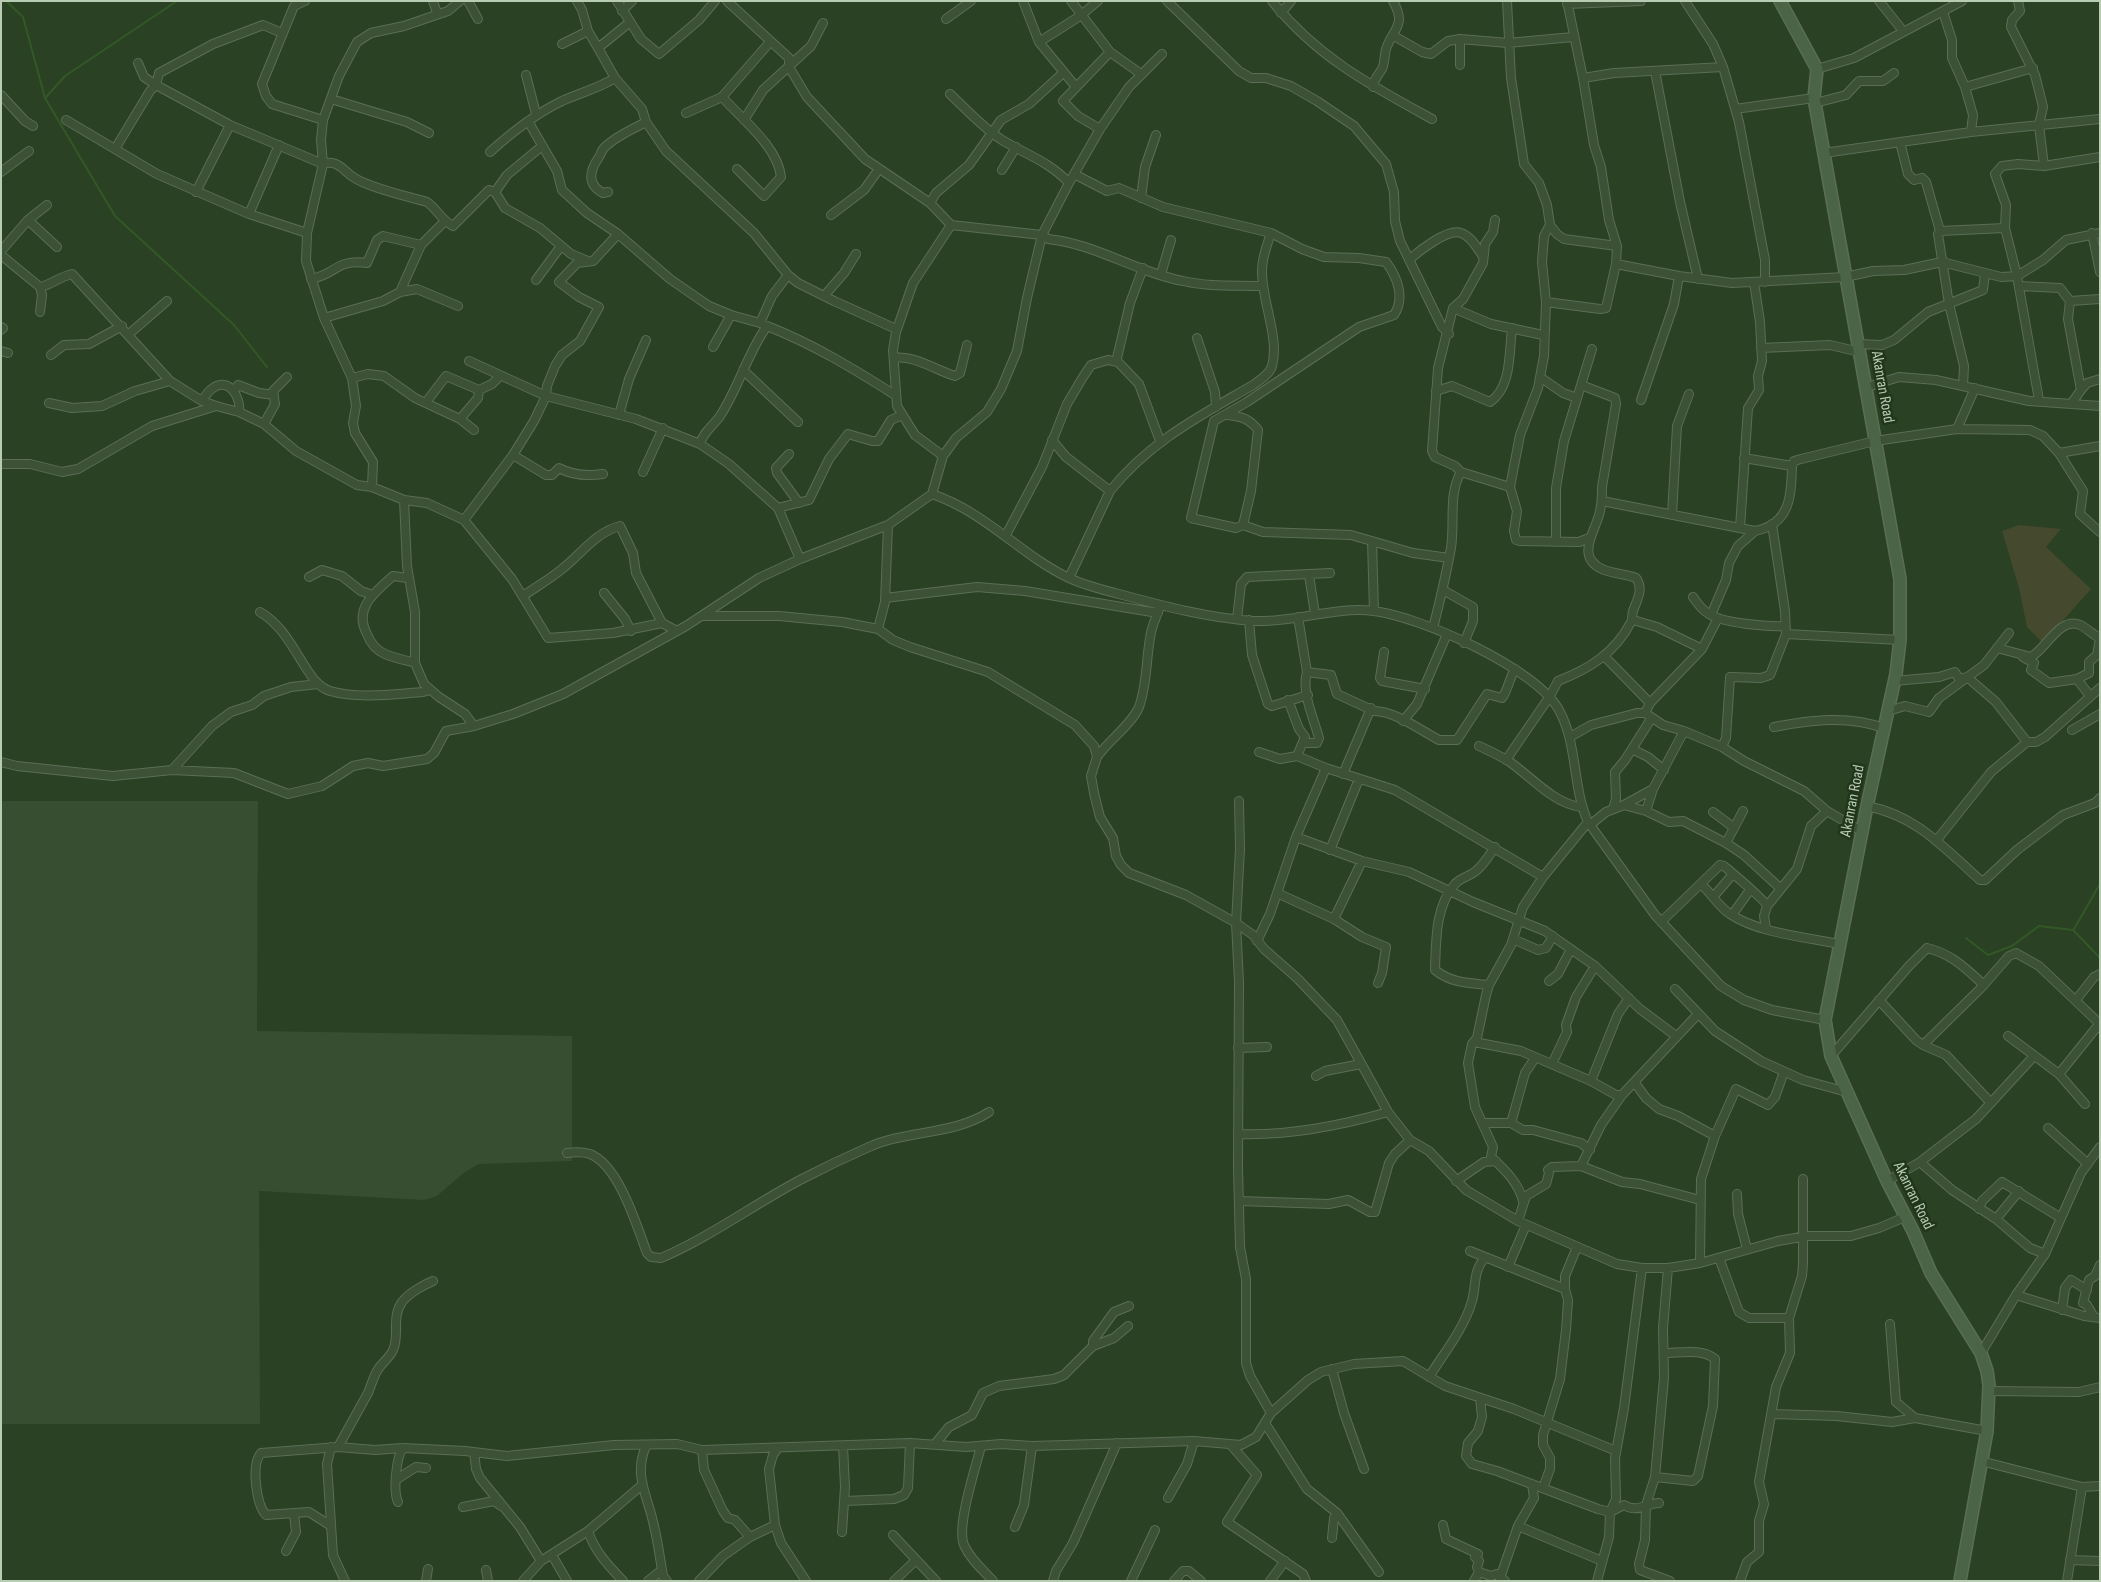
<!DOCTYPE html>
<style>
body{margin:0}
#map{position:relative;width:2101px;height:1582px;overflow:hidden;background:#2a4123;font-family:"Sofia Sans Condensed",sans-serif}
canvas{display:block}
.frame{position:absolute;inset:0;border:2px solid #b8cbb3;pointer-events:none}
</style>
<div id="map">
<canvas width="2101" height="1582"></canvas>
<div class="frame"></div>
</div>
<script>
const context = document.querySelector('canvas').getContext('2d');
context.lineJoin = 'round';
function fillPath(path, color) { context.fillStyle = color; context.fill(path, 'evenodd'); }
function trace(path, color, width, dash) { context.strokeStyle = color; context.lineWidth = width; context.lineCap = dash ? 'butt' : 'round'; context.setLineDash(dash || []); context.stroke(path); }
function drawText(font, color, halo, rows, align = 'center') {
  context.font = font + ' "Sofia Sans Condensed",sans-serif'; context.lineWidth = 5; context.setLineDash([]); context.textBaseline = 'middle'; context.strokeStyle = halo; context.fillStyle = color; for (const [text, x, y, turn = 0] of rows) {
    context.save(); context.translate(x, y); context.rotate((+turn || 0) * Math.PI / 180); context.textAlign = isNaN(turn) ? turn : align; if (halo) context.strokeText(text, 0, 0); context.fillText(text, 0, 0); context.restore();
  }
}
fillPath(new Path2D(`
 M1,801H258L257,1031L572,1036V1161L479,1164L465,1172L437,1196L424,1200L259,1191L260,1424H1Z`), '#374e31');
fillPath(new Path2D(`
 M2019,525L2061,529L2046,547L2091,589L2043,643L2027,627L2019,588L2002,531Z`), '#45492d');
trace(new Path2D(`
 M6,1L23,17L45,98L115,216L234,325L267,367
 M46,97L65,76L177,1
 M2074,929L2100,884
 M1966,938L1988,955L2012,946L2039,926L2073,930L2100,958`), '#335828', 2);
const minor = new Path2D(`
 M305,1L294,6L262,84L266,96L272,104L323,120
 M433,1L437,13
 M468,1L478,19
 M577,1L582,10L588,31L598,48
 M617,1L641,39L659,54L699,20L715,1
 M727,1L789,58V67L807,97L865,159L930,203L951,225L1042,235L1048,239C1096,244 1136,272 1183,281C1209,287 1236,285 1263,286
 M1023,1L1039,42L1076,87
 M1071,1L1110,52L1141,74
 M1167,1L1239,71L1251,78H1266L1291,86L1317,101L1354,126L1386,164L1394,192L1395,221L1400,241L1442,327L1449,334
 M1272,1C1317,57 1370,85 1432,119
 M1507,1L1511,78L1524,164L1539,183L1547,205L1550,225L1557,234L1564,239L1617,246
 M1685,1L1713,44L1723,67L1739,122L1765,260V282
 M1879,1L1903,31
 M2018,1L2020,11L2012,20L2011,27L2035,75L2043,107L2039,125L2044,166
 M1567,4L1641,1
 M622,11L632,1
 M1943,12L1952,40V58L1965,87L1973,115L1971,132
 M1281,13L1291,1
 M946,19L971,1
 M1394,36L1422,52L1431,54L1448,41L1460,39L1508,43L1573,37
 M1460,39V65
 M1039,42L1080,16L1098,1
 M562,44L588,31
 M138,63L144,77L156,85L230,125L323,164C337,159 343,170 353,177C369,188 407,196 427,202C437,209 441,220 453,226L489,190L495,192
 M1817,69L1854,58L1962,1
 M1655,71L1680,202L1698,279
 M526,75L536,114
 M615,78L598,48L630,22
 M1583,78L1614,73L1723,67
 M1373,87C1374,78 1378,76 1382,69C1385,63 1384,56 1386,49C1393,28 1407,26 1393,1
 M1965,87L2033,68
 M950,94C966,109 983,128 1002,140C1025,154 1050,162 1069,183
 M1,95L25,121L33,126
 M722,97C742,119 778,147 781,177L764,196L737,169
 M331,99L407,122L429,133
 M1815,103L1846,95L1859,81H1883L1894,73
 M1735,109L1814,98
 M686,113L722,97L770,42
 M66,120L157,174L249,214L307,233
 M744,120L763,90L811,46L823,23
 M528,121L557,171L562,190L587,213L618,234L670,279L709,306L731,315L760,323
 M1100,129L1078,116L1063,101L1110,52
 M1900,142L1908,174L1914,180L1922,178L1926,182L1940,231L1938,234L1949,304L1964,366L1963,386
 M542,146L507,175L495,192L505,208L540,228L571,254L588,261
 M115,149L150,91L156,85L159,73L213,44L263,25L282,33
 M490,152C512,132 535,114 562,101C580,93 599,88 615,78L642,109L646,122L666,151L754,233L788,275L798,283L834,301L896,329V332
 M1824,153L1971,132L2100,119
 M1002,170L1016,147
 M1,172L29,151
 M1074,174L1107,191L1119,188L1163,207L1271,233L1302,249L1324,257L1359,258L1386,262C1398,278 1405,298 1394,315L1359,327L1247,402L1214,421L1191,518L1236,528L1243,525L1263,532L1351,535L1413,553L1449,558
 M196,192L230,125
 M608,192L603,193C586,184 590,170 599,157C601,154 602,149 605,147C616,136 633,129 646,122
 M1141,198L1145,167L1156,135
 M930,203L936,193L969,165L1001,120L1029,104L1063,73
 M249,214L279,145
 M831,215L864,190L879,169
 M28,220L47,205
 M1495,220L1493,232L1485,244L1483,263L1463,299L1453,308L1438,368L1432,451L1435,457L1455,466L1461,472L1510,487
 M1550,225L1544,236L1542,262L1546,302L1544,356L1538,388L1520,435L1510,487L1517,511L1514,531L1516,540L1520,541L1579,542L1589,538
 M1940,231L2005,228
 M2092,233L2100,272
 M1,251L28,220L57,247
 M1,255L40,287C51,285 59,277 72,274L170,381L202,401L216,406
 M1410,259C1419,251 1448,228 1461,233C1471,236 1477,248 1482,255
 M1616,264L1679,276L1732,283L1845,277L1873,271L1904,270L1942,262L2001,277L2017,276L2043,260L2066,240L2100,233
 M1143,268L1130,303L1117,358L1118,362L1139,384L1160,441
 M1161,274L1171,240
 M311,279C337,274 335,259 367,263L377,240L383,236L421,245L444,222
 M536,280L561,246
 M2019,286L2060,288L2070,301L2100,299
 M400,292L417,289L458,306
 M824,296L844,273L856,254
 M2070,301L2068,319L2081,390L2071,404
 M1546,302L1600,309L1606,308L1616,264L1617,246L1609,220L1601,167L1594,145L1583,78L1567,1
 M1453,308L1491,324L1543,335
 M40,312L42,295L40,287
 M324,318L383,301L400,292L421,245
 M763,324L760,323L772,296L788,275
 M1,327L3,328L1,330
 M129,334L167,301
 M1197,338L1215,392L1216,407
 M1858,344L1882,345L1894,340L1928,312L1983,290L1985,274
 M713,347L731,315
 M1761,348L1830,345L1860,352
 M1,351L8,353
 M51,355L64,345L89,344L122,326
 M894,358C915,355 935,370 955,376L960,373L967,345
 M469,361L546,396L636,419L700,444L729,464L778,508L800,559
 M743,370L798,422
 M1540,377L1563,393L1577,398
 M352,378L368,374L384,376L415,398L460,419L474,430
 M1867,387L1899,377L1936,380L2029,401L2100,406
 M2081,390L2087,383L2100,379
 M234,391L238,385L259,393L274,395
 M1436,391L1452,386L1490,402C1512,387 1509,352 1512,328
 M1641,400L1674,304L1679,276
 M2039,400L2017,276L2005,228L2006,205L1995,174L2002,166L2018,164L2044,166L2100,157
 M202,401C205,396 208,391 213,388C229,377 241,397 239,412
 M427,401L446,376L479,390L492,384L499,377
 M49,403L72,408L102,406L135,391L170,381
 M619,415L629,379L646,340
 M1226,415C1240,416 1249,418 1258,430L1251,491L1243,525
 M460,419L478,398L479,390
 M264,424L275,404L273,391L287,377
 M1957,429L1975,388
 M1052,440L1066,457L1110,491
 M700,444C703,432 714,425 720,416C739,387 747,354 767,326C813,344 854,369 895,395
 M2059,453L2100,446
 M789,454L776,468L777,473L799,503
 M513,455L546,475H552L559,468C572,475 589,476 603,474
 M943,456L915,435L897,406L893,350L896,332L913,283L951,225
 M1744,458L1792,466L1794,461L1801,459L1875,441L1957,429L2030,430L2043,436L2059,453L2083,491L2080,514L2100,532
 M1,464H30L62,472L78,469L152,426L216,406L239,412L264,424L296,451L357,485L372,487L404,500L407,566L415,612V663L424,684L439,697L465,714L474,726L513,714L563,694L686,626L759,578L800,559L888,525L932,494C987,513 1019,554 1069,578C1084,585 1103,590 1119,594C1163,606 1208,618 1254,621C1294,623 1334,606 1374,611C1421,617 1536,668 1559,710C1578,745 1572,786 1588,822L1655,915L1721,986L1744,1000L1772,1010L1825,1020
 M643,472L663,428
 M372,487L373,462L355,433L353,423L356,406L352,378L324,318L306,261L307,233L323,164L321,140L323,120L339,76L357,42L371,33L404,26L448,11L460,1
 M932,494L943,456L956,438L987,412L1001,389L1017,351L1027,298L1042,235L1069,183L1100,129L1129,87L1162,54
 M404,500L427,503L464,520L512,579L548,638L613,633L662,623
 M1602,501L1755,531C1791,524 1791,495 1792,466
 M778,508L809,500L829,459L848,434L872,441H878L891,420L902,415
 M1672,515L1677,426L1689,394
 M464,520L513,455L534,421L546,396L547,386L555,366L562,355L580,341L599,307L579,297L559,282L577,263L593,261L618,234
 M1740,528L1748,408L1759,390L1758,376L1762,361L1760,322L1754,282
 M1006,535L1042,467L1067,404L1083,377L1091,365L1108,360L1118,362
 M1372,541L1374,611
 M1556,542V488L1564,441L1592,349
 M1309,575L1315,614
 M309,577L322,570L342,576L361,591L373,595
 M408,578L393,576C375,592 353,608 367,634C370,642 376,650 385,654C394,658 405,660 415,663
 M1069,578L1110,491C1150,441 1200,416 1253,385C1260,380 1270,374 1272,366C1280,338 1261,299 1262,270C1262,257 1267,245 1271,233
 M1443,590L1473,607V621L1464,643
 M604,593L625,619L631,631
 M523,596C536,587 550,579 562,569C580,555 596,532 620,526L633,553L636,573L662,623L675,630
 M1693,597C1697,603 1702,610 1709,614C1722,623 1768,627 1785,626
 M885,598L977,587L1025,591L1158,613
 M260,612C284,626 294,651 310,674C314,681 323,689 330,691C358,699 394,694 423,692L430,690
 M1711,615L1726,580L1729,563L1738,546L1755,531
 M703,616H779L842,622L878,629L893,640L910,647L988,672L1075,725L1094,746L1097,757L1091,776L1094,793L1100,817L1113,838L1116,856L1121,865L1129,873L1186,895L1236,923L1253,935L1264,949L1297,978L1337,1020L1388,1112L1410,1140L1429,1151L1466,1190L1518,1221L1617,1264L1642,1268H1668L1700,1263L1778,1241L1807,1236H1851L1879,1228L1905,1217
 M1298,617L1307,672C1301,692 1314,719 1319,738L1317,743H1303
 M1237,619L1241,584L1247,577L1330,573
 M1249,620L1252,655L1268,704L1272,706L1308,695
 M1633,620L1657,627L1702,649
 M1433,628C1440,601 1446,575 1451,548C1455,523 1448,494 1461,472
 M878,629L885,602L888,525
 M1786,634L1900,640
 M1997,648L2031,657C2046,649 2060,616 2080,625C2087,628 2093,635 2100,638
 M1384,652L1380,678L1382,681L1425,689
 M1605,657L1650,703
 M2023,657L2034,663L2031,670L2049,683L2077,679L2090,696
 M1307,672L1331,675L1337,694L1374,711C1395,711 1420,730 1439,740H1457L1487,694L1502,698C1507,692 1510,677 1515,669
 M2077,679L2089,673V662L2097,655L2100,639
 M1894,681L1939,677L1955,672L1959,679L1967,677L1996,702L2027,742
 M1288,700L1299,729L1305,737L1297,756
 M1888,711L1905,706L1929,712L1939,698L1984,665L2009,633
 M1645,713L1650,703L1702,649L1718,618
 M1403,721L1417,704L1447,634
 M1774,727C1811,720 1847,715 1884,728
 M2072,730L2100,714
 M1570,737L1591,725L1637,713H1645L1663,725L1684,731L1722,747L1744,761L1804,791L1827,811L1863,832
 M1479,746C1488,750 1498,755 1507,760C1531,776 1552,803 1581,807
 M1722,747L1726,738L1730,677L1761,678L1770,675L1786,634L1785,611L1772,524
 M1632,749L1648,757L1664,770
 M1259,752L1280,759L1297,756L1326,768L1395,790L1543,877
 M1097,757C1109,740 1132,724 1139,707C1147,685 1146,661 1150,638C1151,628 1156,618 1159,609
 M1506,760L1550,696L1558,681C1589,669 1615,653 1631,622C1633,618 1632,614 1633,611C1637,600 1644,589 1636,578C1626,574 1613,574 1602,569C1576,557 1594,533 1599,515C1602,506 1602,497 1602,487L1616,404L1615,398L1581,385
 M1,762L17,766L113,776L172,770L234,773L288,794L322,786L353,766L368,763L383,766L427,759L434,753L446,731L474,726
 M172,770L212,726L231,712L252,705L264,696L291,687L318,684
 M1343,774L1371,708
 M1624,805L1646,811L1669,822L1683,821L1726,843L1744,855L1780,888
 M1867,806C1917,816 1943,847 1980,880H1985L2017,850L2063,815L2095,803L2100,798
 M1613,809L1616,799L1615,772L1625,760L1651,719
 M1646,811L1653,789L1684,731
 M1713,812L1733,827
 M1590,825L1606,812L1624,805L1653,789
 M1296,837L1362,861L1409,872L1473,902L1545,931L1595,966L1640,1009L1676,1036
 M1936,841L1991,772L2027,742H2036L2045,737L2100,688
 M1726,843L1743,811
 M1330,850L1359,779
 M1701,884C1712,894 1718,906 1730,914C1758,933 1806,937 1839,944
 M1277,893L1334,919L1362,937L1386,947L1382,973L1378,983
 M1714,896L1733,874
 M1732,915L1750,890
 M1334,919L1362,861
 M1661,922L1720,865L1724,866C1731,872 1766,901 1767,906
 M1766,928L1764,916L1767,906L1797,869L1811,826L1827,811
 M1513,939L1538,950L1546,948L1553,936
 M1257,941L1270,914L1296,837L1326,768
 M1549,981L1558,974L1571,949
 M1489,985C1468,983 1451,983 1435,970C1436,942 1435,906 1455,884C1461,877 1472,876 1478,869C1485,863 1490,854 1495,847
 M1675,989L1715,1031L1761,1061L1803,1080L1847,1092
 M1879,1000L1916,1040L1923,1045L1946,1055L1991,1103
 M2076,1000L2094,977L2100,974
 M2008,1036L2059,1074L2085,1104
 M1474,1042L1521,1051L1591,1081L1616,1095H1622
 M1923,1045L1980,989L2009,956L2016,953L2039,966L2100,1024
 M1238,1048L1267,1047
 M1831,1056L1909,966L1927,948C1952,954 1965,968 1984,985
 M1552,1064L1567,1032L1566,1025L1576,997L1595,966
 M2059,1074L2096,1028H2100
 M1316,1076L1325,1071L1361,1064
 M1591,1081L1618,1014L1629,998
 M1635,1083L1646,1098L1659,1109L1678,1116L1715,1136
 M1484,1123H1511L1523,1130H1533L1581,1143L1590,1150
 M1511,1123L1525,1073L1535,1058
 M2048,1128L2088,1164
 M1238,1134C1289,1136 1339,1126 1388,1112
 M567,1153C575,1152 583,1152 590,1154C619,1165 637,1227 647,1253L651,1257L661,1258C710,1237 753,1205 800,1180C823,1168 846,1157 869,1147C907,1130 954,1135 989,1112
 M1920,1162L1952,1190L1996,1219L2030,1248L2045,1254
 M1581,1166L1601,1125L1622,1095L1698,1014
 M1456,1181L1484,1162L1496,1161
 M1887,1181L1920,1162L1976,1119L2034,1056
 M1737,1194L1738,1214L1747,1249
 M1239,1201L1329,1204L1348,1200L1370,1212H1375L1389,1163L1395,1154L1410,1140
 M1523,1201C1518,1182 1505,1170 1491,1157L1493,1147L1475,1107L1468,1063L1472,1044L1477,1038L1486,995L1489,985L1511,945L1523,907L1543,877L1588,822
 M1979,1209L1982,1201L2002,1182L2061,1218
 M1996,1219L2019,1191
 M1518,1221L1526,1196L1546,1184L1549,1173L1548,1170L1552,1167L1581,1166L1622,1182L1640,1184L1700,1200
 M1470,1251L1565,1289
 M1719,1258L1739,1312L1749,1318H1789
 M1700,1263L1701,1179L1715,1136L1736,1089L1768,1105L1775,1097L1784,1072
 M1508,1267L1526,1225
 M1668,1268L1663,1328L1664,1378L1655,1477L1646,1505L1645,1540L1639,1564L1640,1570L1670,1581
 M2016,1295L2084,1316L2100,1318
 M2062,1310L2065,1288L2071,1280L2087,1290
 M2094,1317L2087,1305L2083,1303L2089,1280L2095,1276L2100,1265
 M1890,1324L1896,1402L1915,1418
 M1093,1346V1341L1114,1312L1129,1306
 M1981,1353L2016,1295L2045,1254L2081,1173L2100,1147
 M1332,1369L1344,1413L1364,1469
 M1429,1377C1444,1353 1464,1329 1472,1301C1477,1283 1472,1274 1485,1257
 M1989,1391L2079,1392L2100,1387
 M1480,1398L1482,1417L1478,1431L1468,1443L1466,1456L1472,1464L1497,1471L1598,1509L1610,1512L1624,1505C1637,1513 1645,1504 1659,1503
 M1271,1413L1308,1380L1321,1372L1354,1364L1403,1361L1445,1386L1514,1409L1616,1451
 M1772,1414L1837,1416L1892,1422L1915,1418L1987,1431
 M1265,1423L1307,1489L1337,1513L1379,1572
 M935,1444L949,1427L972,1415L983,1393L999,1386L1054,1379L1064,1375L1093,1346L1114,1338L1128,1326
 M1230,1444L1257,1475L1227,1522L1303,1574L1306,1581
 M646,1446C633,1476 648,1496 654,1526C658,1542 660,1559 663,1576L667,1581
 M981,1446C976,1467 956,1526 964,1545C970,1559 983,1570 993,1581
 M331,1447L327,1464L333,1555L345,1581
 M338,1447C348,1429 358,1411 368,1393C371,1386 373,1378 377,1371C381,1363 389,1359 393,1350C400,1336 391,1317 402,1302C409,1293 423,1285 433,1281
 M778,1448L773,1455L769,1469L775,1525L781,1543L806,1581
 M702,1450L704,1470L723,1511L728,1518L735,1520L750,1537
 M474,1452L476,1469L480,1478L520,1527L541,1561
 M1981,1461L2082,1487L2100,1486
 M1655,1477L1693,1481L1698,1476L1713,1406L1715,1359C1703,1348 1679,1353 1664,1353
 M397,1479L416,1467L426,1468
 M1543,1488L1550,1469V1458L1543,1445V1435L1560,1379L1566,1330L1568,1300L1565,1289V1276L1577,1247
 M1168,1498L1187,1464L1194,1441
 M845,1501L894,1499L904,1495L908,1488L910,1443
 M398,1502C393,1492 396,1457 403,1448
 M463,1507L494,1501L501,1506
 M1443,1525L1446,1539L1478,1554L1475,1557L1479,1561L1477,1567L1479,1572L1474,1581
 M331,1526L309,1512L266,1515C256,1504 251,1464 261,1453L338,1447L375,1450L403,1448L465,1451L507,1456L614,1445L677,1444L702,1450L910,1443L966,1447L1001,1444L1032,1446L1194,1441L1241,1445L1256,1437L1271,1413L1250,1376L1246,1363V1279L1240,1247L1238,1167L1239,982L1236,923L1240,849L1239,801
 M1518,1526L1602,1561
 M1015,1527L1024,1505L1032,1446
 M588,1531C595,1552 608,1565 623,1581
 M842,1532L845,1487L843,1446
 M893,1535L936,1581
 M1332,1538L1334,1518L1337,1513
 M286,1551L296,1532L294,1514
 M552,1555L567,1581
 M2070,1560L2100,1561
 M486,1570L488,1581
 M1479,1572L1491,1576L1497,1574L1505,1581
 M1500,1578L1518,1526L1534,1498L1532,1484
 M426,1581L428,1569
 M523,1581L541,1561L588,1531L642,1485
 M648,1581L662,1570
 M699,1581L723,1556L750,1537L775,1525
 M894,1581L916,1560
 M1053,1581L1056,1571L1073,1543L1117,1443
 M1131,1581L1155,1530
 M1174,1581L1183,1571H1189L1201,1581
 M1270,1581L1285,1561
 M1597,1581L1609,1537L1610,1512L1616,1499L1615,1458L1624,1408L1642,1268
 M1740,1581L1747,1562L1759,1552V1521L1764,1504L1759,1482L1776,1387L1790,1353L1789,1318L1802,1276L1803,1263V1179
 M2067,1581L2082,1487`);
const secondary = new Path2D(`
 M1780,1L1817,69L1814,98L1900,579V640L1896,674L1867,806L1825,1020L1831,1056L1887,1181L1913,1231L1931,1273L1981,1353L1987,1371L1989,1385L1987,1431L1960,1581`);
trace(minor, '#5b6e55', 10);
trace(secondary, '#5b6e55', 14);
trace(minor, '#3d5137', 8);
trace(secondary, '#4b6445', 11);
drawText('16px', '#b8cbb3', '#22361c', [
 ["Akanran Road",1882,387,80],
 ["Akanran Road",1853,801,-79],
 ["Akanran Road",1913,1196,64]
]);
</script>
